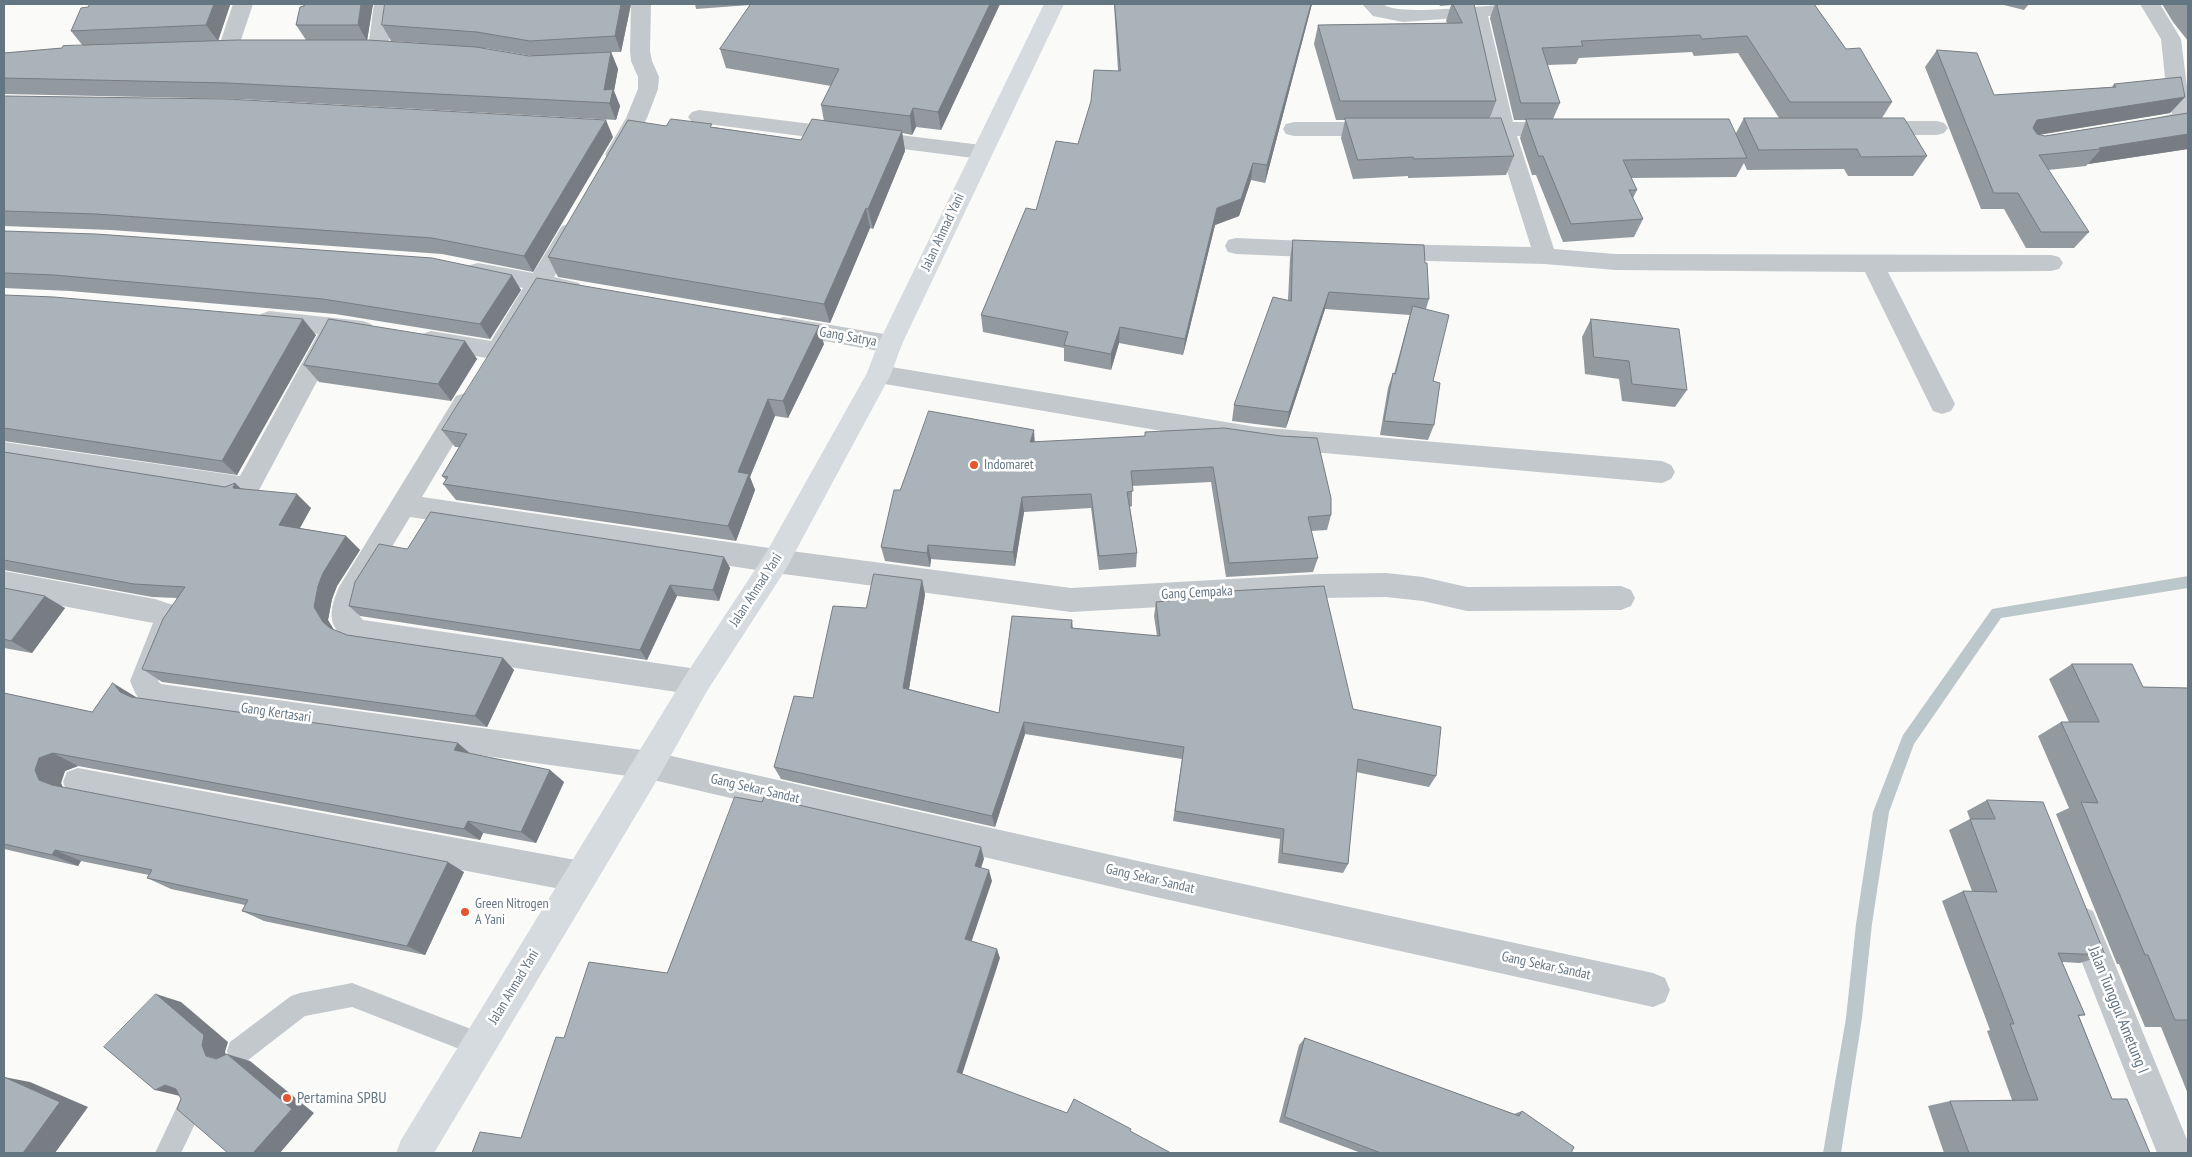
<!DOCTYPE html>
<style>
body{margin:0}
#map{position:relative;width:2192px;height:1157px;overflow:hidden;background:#fafaf8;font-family:"PT Sans Narrow",sans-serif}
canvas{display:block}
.frame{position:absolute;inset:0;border:5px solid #657683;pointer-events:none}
</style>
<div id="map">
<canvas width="2192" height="1157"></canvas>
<div class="frame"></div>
</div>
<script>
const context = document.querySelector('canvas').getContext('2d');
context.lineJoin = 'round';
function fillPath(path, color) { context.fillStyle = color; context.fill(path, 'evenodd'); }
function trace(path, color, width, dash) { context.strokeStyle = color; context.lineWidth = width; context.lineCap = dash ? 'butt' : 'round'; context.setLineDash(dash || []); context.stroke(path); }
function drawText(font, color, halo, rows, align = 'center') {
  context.font = font + ' "PT Sans Narrow",sans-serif'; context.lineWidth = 5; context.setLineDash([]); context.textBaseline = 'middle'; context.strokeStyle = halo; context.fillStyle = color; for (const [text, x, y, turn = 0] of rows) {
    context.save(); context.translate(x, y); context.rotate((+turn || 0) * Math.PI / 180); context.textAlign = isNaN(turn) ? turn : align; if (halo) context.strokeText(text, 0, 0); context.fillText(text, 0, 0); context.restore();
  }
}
fillPath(new Path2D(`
 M2188,576V588L2001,618L1914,744L1889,812L1872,924L1862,1018L1841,1153H1823L1846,1018L1856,924L1873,812L1903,735L1992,609Z`), '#bbc7cb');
fillPath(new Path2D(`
 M352,983L489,1036L492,1045L489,1054L480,1057L352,1007L305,1016L248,1060L239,1063L230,1060L227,1051L230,1042L291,996L300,993Z
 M191,1092L200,1096L204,1105L181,1153H155L182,1096Z`), '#c3c8cc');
fillPath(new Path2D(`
 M233,4H253L238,49L235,53L228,55L221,53L218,49Z
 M374,4H394L388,49L385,53L378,55L371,53L368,49Z
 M631,4H651L650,51L652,61L659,77L658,89L647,118L624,159L616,161L608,159L605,154L626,118L638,89V77L631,61L630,51Z
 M1362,4H1383C1398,19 1508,0 1538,5L1541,9L1538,13L1531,15L1488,16L1513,122H1560L1568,124L1571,129L1568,134L1560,136H1517L1554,249L1615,254L2051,255L2059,257L2063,263L2059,269L2051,271L1888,272L1955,404L1951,411L1942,414L1933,411L1865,272L1615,270L1545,264L1388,260L1380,258L1377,252L1380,246L1388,244L1531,247L1496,136H1468L1460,134L1457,129L1460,124L1468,122H1492L1469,17L1403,22L1373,16Z
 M2140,4H2160L2181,39L2188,95V123C2177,131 2157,135 2144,131L2140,126L2144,121L2172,114L2166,87L2161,39Z
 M699,110L981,145L989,147L992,152L989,157L981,159L692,122L688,117L692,112Z
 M1873,121H1937L1944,123L1948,128L1944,133L1937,135H1873L1866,133L1862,128L1866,123Z
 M1294,122H1380L1388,124L1391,129L1388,134L1380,136H1294L1286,134L1283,129L1286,124Z
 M570,224L578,226L581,232L554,277L579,283L583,289L579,295L571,298L545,292L506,358L497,360L422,346L419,340L422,334L431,331L491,341L523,288L470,277L466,271L470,265L478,263L533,273L562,226Z
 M1236,238L1330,242L1338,244L1341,250L1338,256L1330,258L1236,254L1228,252L1225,246L1228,240Z
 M269,311L363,321L371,324L375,330L371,336L363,339L337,336L339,340L258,492L240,499L4,462V442L240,476L318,334L261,326L257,320L261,314Z
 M783,317L890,335L899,338L902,344L899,350L890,353L775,332L771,326L775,320Z
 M879,365L1256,427L1662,461L1671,465L1675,472L1671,479L1662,483L1256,447L879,383L870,381L867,374L870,367Z
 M465,393L474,396L478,403L422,497L776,549L1071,588L1320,574L1386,573L1423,577L1467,587L1621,586L1631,590L1635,598L1631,606L1621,610L1467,611L1423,601L1386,597L1320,598L1071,612L776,573L410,517L364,593L358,614L363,620L697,669L707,673L711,682L707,691L697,695L361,645C328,633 326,617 339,587L456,396Z
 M4,571L155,599L176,606L180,615L181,625L158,681L161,684L649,751L1147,863L1653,973L1665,978L1670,990L1665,1002L1653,1007L1147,895L649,779L154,709C139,704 136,695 130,681L153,623L4,595Z
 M78,768L581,861L592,866L597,877L592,888L581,893L78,796L67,792L63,782L67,772Z
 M2082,906L2093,911L2188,1142V1153H2157L2066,922L2071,911Z`), '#c3c8cc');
fillPath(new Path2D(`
 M1044,4H1064L902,344L891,374L786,569L707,691L660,775L434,1153H396L401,1140L687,673L766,553L867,373L878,344Z`), '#d6dbdf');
fillPath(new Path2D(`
 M90,4H229L230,5L218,41L306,40L296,25L304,4H373L367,40L449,45L391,41L382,25L631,4L621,52H611L618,69L614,91L620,106L616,120L239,99L4,94V53L62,48L83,46L71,31L88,7ZM479,48H485L532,56H529Z
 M695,4H1000L941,130L916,127L912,135L902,133L905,151L873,229L870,228L830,323L558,277L548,257L666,126L713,127L801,140L824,121L821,105L831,86L726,68L720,49L750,5L696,9Z
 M1114,4H1312L1265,183L1251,180L1239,216L1215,225L1183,355L1119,343L1111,370L1064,361V348L983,332L981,315L1036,210L1078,144L1118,71Z
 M1439,4H1474L1496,101L1490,118L1514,156L1506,175L1408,178V176L1353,179L1341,138L1345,120H1336L1314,44L1318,25L1447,23L1446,21L1451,5L1440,6Z
 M1495,4H1814L1846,49L1892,102L1882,118L1927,156L1913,176H1848L1844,169L1747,170L1744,163L1736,177L1631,178L1637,190L1633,198L1643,219L1634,237L1563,242L1536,175H1532L1520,138L1526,120H1514L1490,18ZM1692,52L1694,56L1738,53L1779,118H1744L1736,133L1553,119L1560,103L1547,65L1576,64L1579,58Z
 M2000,4H2029L2024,10Z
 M2162,4H2188V41L2173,22Z
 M1937,50L1994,95L2112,87L2114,84L2185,97L2170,113L2039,135L2045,136L2188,113V149L2088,164L2086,166L2048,170L2089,232L2074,248H2026L2004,209H1981L1925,67Z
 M4,96L613,137L533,272L442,254L111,230L4,226Z
 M4,231L521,290L490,339L335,314L70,291L4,288Z
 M1293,240L1425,263L1429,299L1426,309L1433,381L1434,425L1428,440L1380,435L1388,388L1393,373L1394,374L1410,315L1325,309L1286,428L1232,421L1234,405L1288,300L1290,258Z
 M4,295L316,335L237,475L4,441Z
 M1591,319L1687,390L1675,407L1622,401L1619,379L1585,374L1582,337Z
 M465,341L477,359L451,401L319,382L304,365Z
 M824,344L788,418L775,416L750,477L755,490L736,541L456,500L443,484L446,480L442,476L459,447H455L442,430Z
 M1145,432L1331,515L1327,530L1311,531L1318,558L1313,572L1226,577L1211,482L1132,486V506L1130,507L1137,553L1136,567L1099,570L1091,508L1024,512L1015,566L931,559L930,567L885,561L881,547L900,490L1035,442L1145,436Z
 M4,452L225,487L241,488L311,508L299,528L346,536L360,550L337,586L332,599L328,620L334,630L347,635L503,658L514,670L487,727L162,682L144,670L177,598L152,597L4,570Z
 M407,549L724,557L730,568L719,601L677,596L647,660L360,616L349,606Z
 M922,580L925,595L909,689L999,713L1072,620L1073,628L1157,636L1154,616L1156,602L1228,595L1229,591L1353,709L1436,776L1429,787L1356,772L1348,864L1343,873L1278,863L1280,839L1173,821L1182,759L1025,734L995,827L781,779L774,767L813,698L866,608Z
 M4,588L65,608L32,653L4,648Z
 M2072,664L2143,687L2188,688V1094L2161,1027H2145L2119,964H2117L2056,814L2069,808L2038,736L2061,722H2069L2049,679Z
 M4,693L92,712L136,698L469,753L550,770L564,782L536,843L483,833L480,840L78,766L65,771L61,783L63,788L464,872L425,955L264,921L242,911L245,905L171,889L147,878L149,875L81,861L78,866L4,849Z
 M1987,800L2105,955L2080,963L2062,962L2085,1015L2079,1016L2112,1099L2150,1153H1944L1928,1106L1950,1101L2012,1100L1987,1031L1990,1030L1942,901L1963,891H1972L1949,830L1970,819L1967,811Z
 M1305,1038L1514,1114L1522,1111L1571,1153H1361L1279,1122L1299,1045Z`), '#929a9f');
fillPath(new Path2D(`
 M214,4H229L230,5L218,41L206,25Z
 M361,4H373L367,41L358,25Z
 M621,4H631L621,52L615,36Z
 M990,4H1000L941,130L938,112Z
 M1311,4H1312L1265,183L1267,165Z
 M611,52L618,69L614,91L620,106L616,120L604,90Z
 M2185,97L2170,113L2024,137L2037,120Z
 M913,108L916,127L912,135L910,116Z
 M606,120L613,137L533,272L524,256Z
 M902,131L905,151L873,229L868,209Z
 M2188,134V149L2088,164L2101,149L2099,148Z
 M1253,163L1251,180L1239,216L1215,225L1183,355L1185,339L1217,208Z
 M866,208L870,228L830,323L824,304Z
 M512,275L521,290L490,339L480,324Z
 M1329,292L1325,309L1286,428L1289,412Z
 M303,319L316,335L237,475L222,461Z
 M819,326L824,344L788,418L783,401Z
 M1120,327L1119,343L1111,370V354Z
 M465,341L477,359L451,401L438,384Z
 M768,399L775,416L750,477L755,490L736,541L728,526L738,472Z
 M1034,430L1035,446L1030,442Z
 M235,483L250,497L233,488Z
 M297,494L311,508L294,539L279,525Z
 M1022,497L1024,512L1015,566L1013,552Z
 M346,536L360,550L337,586L332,599L328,620L337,635L323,622L314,607L318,586L323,573Z
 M928,545L931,559L930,567L927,553Z
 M724,557L730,568L719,601L713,590Z
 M922,580L925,595L907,700L903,688Z
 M670,585L677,596L647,660L640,650Z
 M45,596L65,608L32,653L11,641Z
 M503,658L514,670L487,727L475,716Z
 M113,683L136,697L144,706L120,692Z
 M1024,722L1025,734L995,827L992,816Z
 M458,743L473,756L454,750Z
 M53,753L78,766L65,771L61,783L65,793L39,780L35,770L39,758Z
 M550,770L564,782L536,843L521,832Z
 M468,821L483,833L480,840L464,829Z
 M981,847L984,859L978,877L975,866Z
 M55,850L81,861L78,866L52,855Z
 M448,862L464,872L425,955L407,946Z
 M989,870L992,881L969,949L965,939Z
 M997,949L1000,958L961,1078L957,1072Z
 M156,994L181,1002L228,1042L225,1052L229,1062L206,1056Z
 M227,1054L250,1061L314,1113L280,1153H253Z
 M4,1077L30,1082L88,1107L55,1153H23Z
 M165,1085L190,1090L180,1096L155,1090Z`), '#777d82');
const building = new Path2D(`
 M90,4H214L206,25L71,31L81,8L88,7Z
 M304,4H361L358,25H296L300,7L304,6Z
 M385,4H621L615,36L530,41L477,32L382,25Z
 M751,4H990L938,112L913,108L910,116L821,105L839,69L720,49Z
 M1115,4H1311L1267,165L1253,163L1241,199L1217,208L1185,339L1120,327L1111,354L1064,345L1068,332L981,315L1026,208L1036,210L1056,141L1078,144L1091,101L1094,70L1120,71Z
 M1453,4H1474L1496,101H1340L1318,25L1462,23Z
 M1497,4H1814L1846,49L1860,48L1892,102H1790L1747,36L1702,39L1700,35L1581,41L1583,46L1542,48L1560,103H1521Z
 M238,40H368L476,47L529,56L611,52L604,90L613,89L610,103L227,83L4,78V53L62,48L63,46Z
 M1937,50L1977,53L1994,95L2116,87L2114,84L2181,77L2185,97L2037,120L2033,128L2037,134L2045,136L2188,113V134L2099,148L2101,149L2039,155L2089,232H2041L2018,193H1994Z
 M4,96L227,99L606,120L524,256L432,238L96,214L4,211Z
 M1345,118H1501L1514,156L1414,159L1413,157L1358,160Z
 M1744,118H1904L1927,156L1861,157L1857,149L1759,150Z
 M671,119L712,124L710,127L801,140L812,119L902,131L868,209L866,208L824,304L548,257L628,120L666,126Z
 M1526,119H1729L1747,158L1623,160L1637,190H1629L1643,219L1571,224L1543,156H1539Z
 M4,231L96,234L432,258L512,275L480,324L323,299L54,275L4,273Z
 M1293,240L1424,245L1425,263H1427L1429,299L1329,292L1289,412L1234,405L1273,297L1291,301Z
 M537,278L819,326L783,401L768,399L738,472L749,474L728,526L443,484L448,477L442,476L467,434L442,430Z
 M4,295L54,297L303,319L222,461L4,428Z
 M1413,306L1449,315L1433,381L1440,383L1434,425L1384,421L1393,373L1395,374Z
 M329,319L465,341L438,384L304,365Z
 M1591,319L1679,329L1687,390L1632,384L1629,361L1594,357Z
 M929,411L1034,430L1030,442L1145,436V432L1224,428L1281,436L1317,438L1331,498V515L1308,517L1318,558L1229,563L1213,467L1131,471L1133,491L1127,492L1137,553L1099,556L1091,494L1022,497L1013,552L928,545L927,553L881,547L894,490H900Z
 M4,452L225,487L235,483L233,488L297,494L279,525L346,536L323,573L318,586L314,607L323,622L330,628L347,635L503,658L475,716L144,670L142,669L163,619L185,587L134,584L4,560Z
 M431,512L724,557L713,590L670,585L640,650L349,606L355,582L379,544L407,549Z
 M874,574L922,580L903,688L999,713L1012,616L1072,620L1071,628L1160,636L1156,602L1230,595L1229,591L1324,586L1353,709L1441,727L1436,776L1358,759L1348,864L1282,853L1284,829L1175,811L1184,747L1024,722L992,816L774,767L794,696L813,698L833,606L866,608Z
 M4,588L45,596L11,641L4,639Z
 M2072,664H2132L2143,687L2188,688V1020H2175L2148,955H2145L2081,802L2098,803L2061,722H2099Z
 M113,683L120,692L131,697L458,743L454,750L550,770L521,832L468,821L464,829L53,753L39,758L35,770L39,780L52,785L448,862L407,946L242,911L248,900L147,878L152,870L55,850L52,855L4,844V693L92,712Z
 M735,797L762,802L764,797L981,847L975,866L989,870L965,939L997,949L957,1072L1067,1113L1074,1099L1131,1129L1130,1131L1171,1153H472L480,1132L521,1138L556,1037L564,1038L589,962L667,973Z
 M1987,800L2043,802L2105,955L2058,953L2085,1015H2078L2112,1099H2127L2150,1153H1969L1950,1101L2038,1100L2010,1024H2014L1963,891L1997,892L1970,819H1995Z
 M156,994L204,1035L202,1045L206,1056L216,1059L227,1054L292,1109L253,1153H228L177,1109L181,1099L176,1089L165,1085L155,1090L104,1047Z
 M1305,1038L1519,1116L1522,1111L1574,1147L1571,1153H1381L1285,1117Z
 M4,1077L60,1102L23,1153H4Z`);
fillPath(building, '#aab3b9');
trace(building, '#777d82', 1);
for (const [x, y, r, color] of [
 [974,465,5,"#e4572e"],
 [465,912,5,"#e4572e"],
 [287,1098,5,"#e4572e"]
]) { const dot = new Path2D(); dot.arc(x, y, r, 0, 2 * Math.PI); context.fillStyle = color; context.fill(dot); trace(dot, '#fff', 2); }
drawText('14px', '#657683', '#fff', [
 ["Jalan Ahmad Yani",943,232,-65],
 ["Gang Satrya",848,337,10],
 ["Jalan Ahmad Yani",756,590,-57],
 ["Gang Cempaka",1197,593,-3],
 ["Gang Kertasari",276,713,8],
 ["Gang Sekar Sandat",755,789,13],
 ["Gang Sekar Sandat",1150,879,13],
 ["Gang Sekar Sandat",1546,966,12],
 ["Jalan Ahmad Yani",514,987,-59]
]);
drawText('14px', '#657683', '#fff', [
 ["Indomaret",984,465],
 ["Green Nitrogen",475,904],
 ["A Yani",475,920]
], 'left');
drawText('16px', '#657683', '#fff', [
 ["Jalan Tunggul Ametung I",2118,1010,68]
]);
drawText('16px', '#657683', '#fff', [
 ["Pertamina SPBU",297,1098]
], 'left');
</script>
